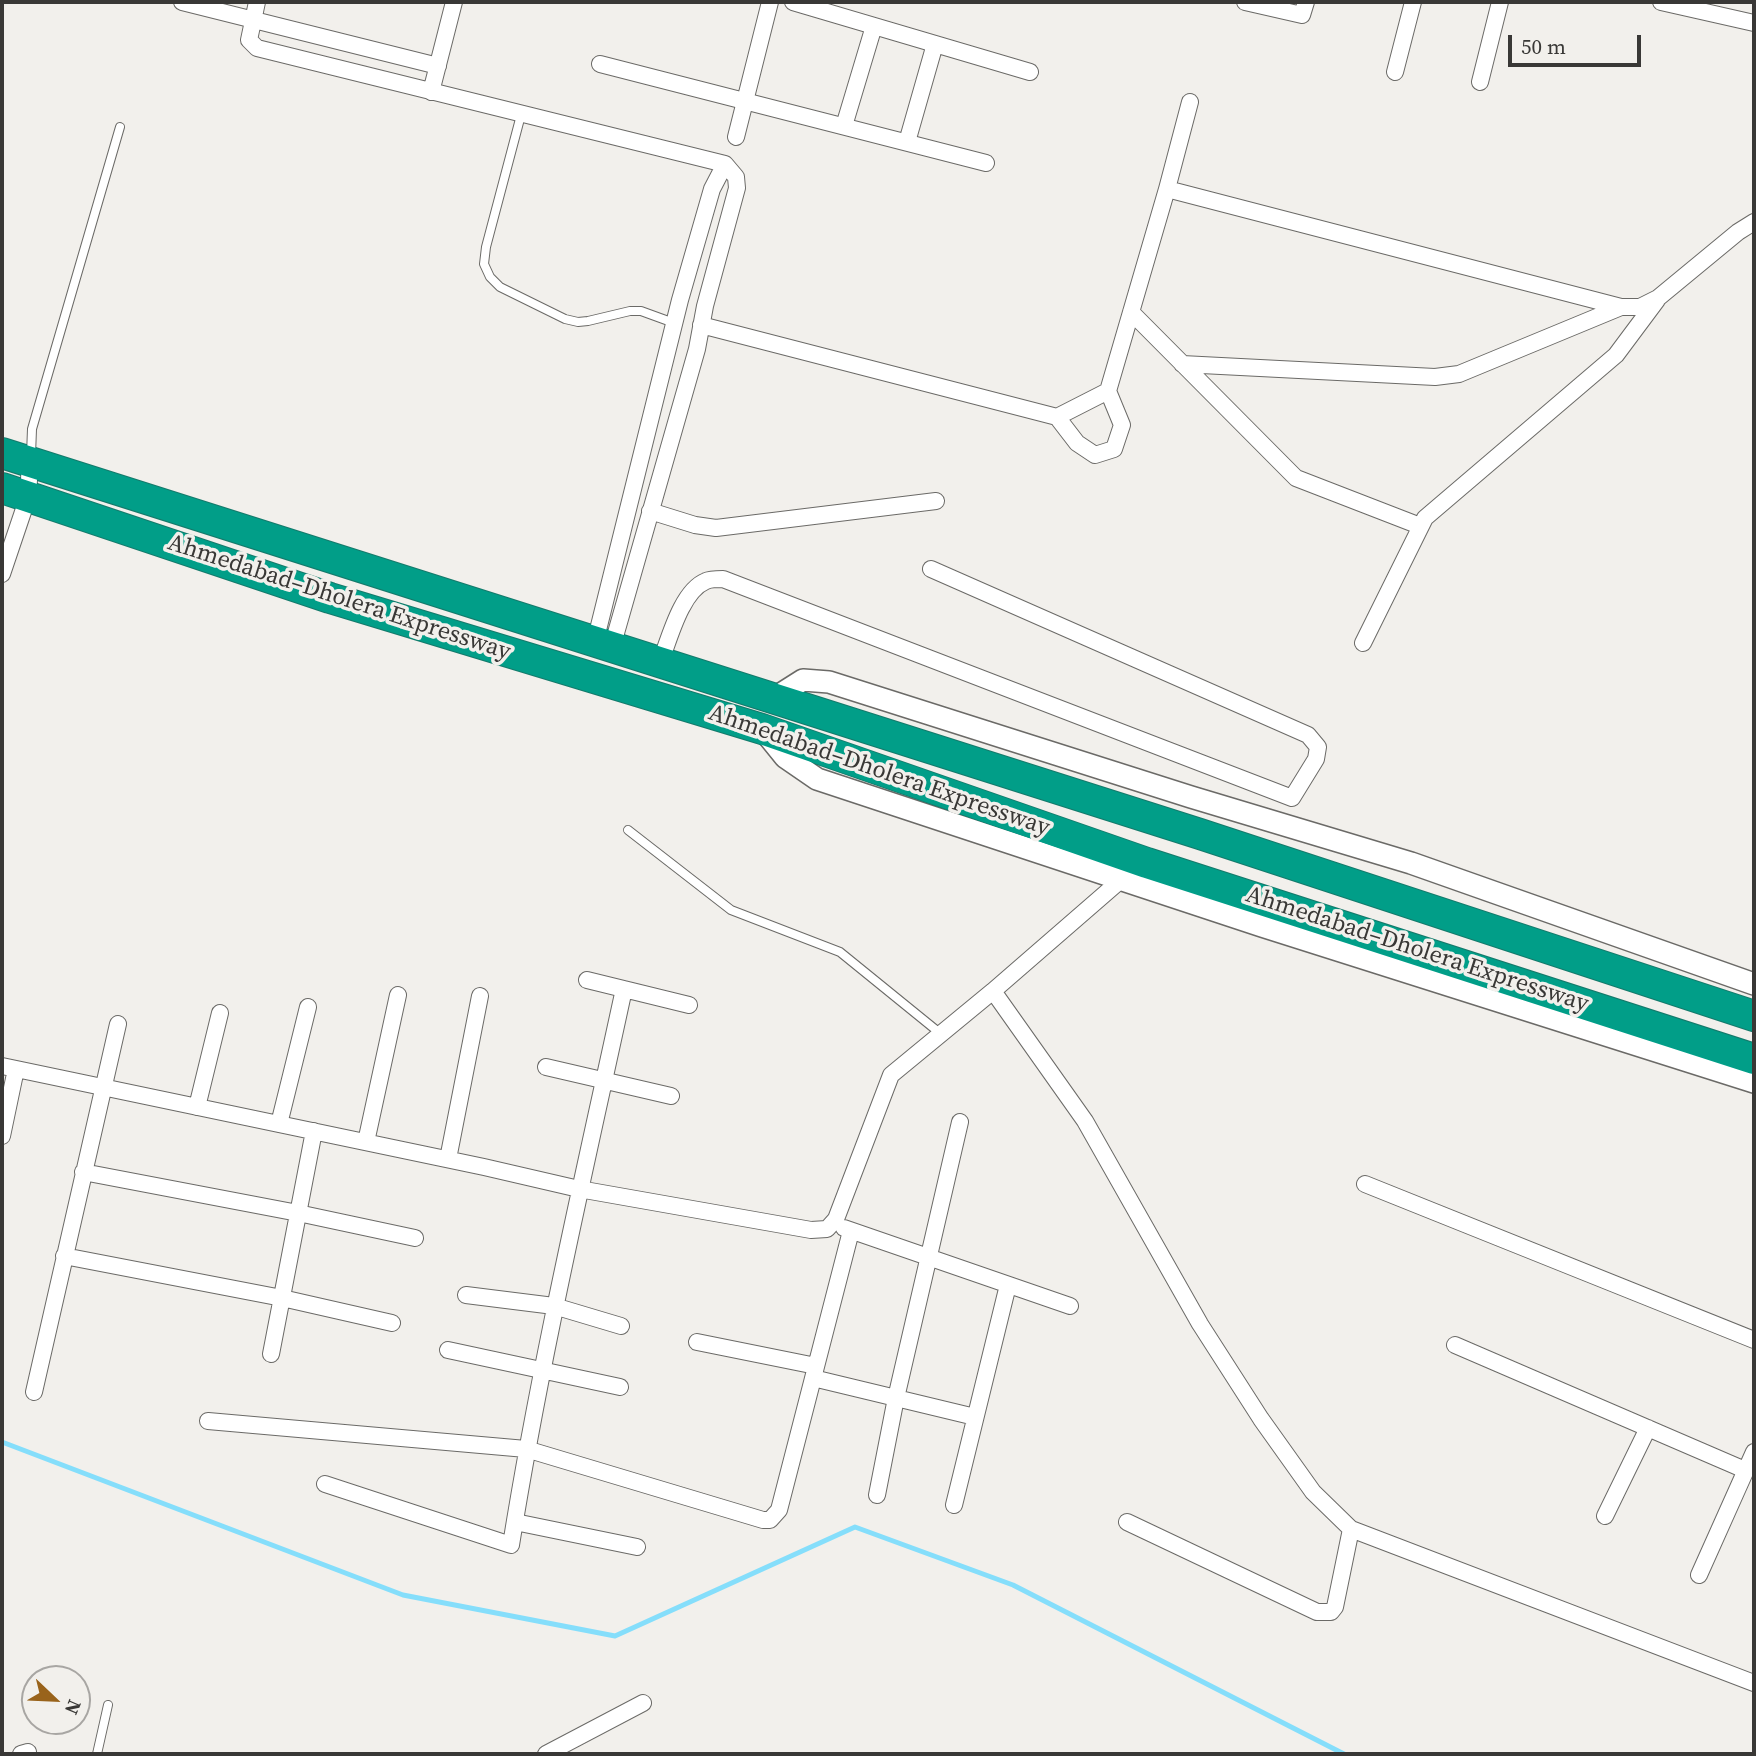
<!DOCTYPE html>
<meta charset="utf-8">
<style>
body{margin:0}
#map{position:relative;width:1756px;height:1756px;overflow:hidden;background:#f2f0ec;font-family:"Source Serif 4",serif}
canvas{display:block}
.frame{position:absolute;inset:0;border:4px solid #393836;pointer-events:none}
.north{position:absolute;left:21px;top:1665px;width:70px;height:70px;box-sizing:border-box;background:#f2f0ec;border:2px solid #a8a6a3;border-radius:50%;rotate:113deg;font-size:19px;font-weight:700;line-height:28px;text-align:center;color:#393836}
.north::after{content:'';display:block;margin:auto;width:24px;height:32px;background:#99631b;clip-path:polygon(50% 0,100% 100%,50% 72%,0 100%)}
.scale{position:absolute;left:1508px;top:35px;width:133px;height:32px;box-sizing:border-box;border:4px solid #393836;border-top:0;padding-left:9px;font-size:21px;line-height:24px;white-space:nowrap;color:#393836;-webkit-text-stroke:5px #f2f0ec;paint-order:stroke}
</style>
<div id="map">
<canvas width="1756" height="1756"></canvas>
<div class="frame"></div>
<div class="north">N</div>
<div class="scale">50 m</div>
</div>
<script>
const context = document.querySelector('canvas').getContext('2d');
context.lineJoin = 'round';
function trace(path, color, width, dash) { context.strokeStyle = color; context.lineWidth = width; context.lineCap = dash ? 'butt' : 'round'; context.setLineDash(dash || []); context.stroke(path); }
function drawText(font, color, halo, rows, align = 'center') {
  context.font = font + ' "Source Serif 4",serif'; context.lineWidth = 7; context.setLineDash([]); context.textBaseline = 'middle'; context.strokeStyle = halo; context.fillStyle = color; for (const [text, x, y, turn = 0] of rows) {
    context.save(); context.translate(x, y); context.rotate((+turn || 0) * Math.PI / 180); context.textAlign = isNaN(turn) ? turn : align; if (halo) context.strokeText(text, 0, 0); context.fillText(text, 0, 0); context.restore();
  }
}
trace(new Path2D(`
 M2,1442L403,1595L615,1636L855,1527L1013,1585L1344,1754`), '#85defb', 5);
const service = new Path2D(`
 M521,115L486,247L484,264L490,277L500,287L565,319L578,322L588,321L630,311H641L674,323
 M31,455L32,429L120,127
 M628,830L731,910L840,952L941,1034
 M97,1754L108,1705`);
const minor = new Path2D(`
 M182,2L438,66
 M257,2L249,40L257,48L725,164L736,177L737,188L705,306L697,349L612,647
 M793,2L1030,72
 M1245,2L1302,15L1306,2
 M1661,2L1754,23
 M600,64L986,163
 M1395,72L1413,2
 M1480,82L1500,2
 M431,92L454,2
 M844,126L874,26
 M736,137L770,2
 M907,142L935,44
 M1167,189L1190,102
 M1131,312L1296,478L1420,526
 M701,325L1057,417L1108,391L1167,189L1621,307H1640L1658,298L1738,232L1754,222
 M1182,364L1435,377L1459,374L1621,307
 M1057,417L1077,443L1095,455L1114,449L1122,425L1108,391
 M650,511L695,525L716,528L936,501
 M2,574L28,497L30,462
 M595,642L680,300L712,189L725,164
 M1363,643L1425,518L1616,355L1657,300
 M660,663C669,640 681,591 706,581C710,579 718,579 723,579L1292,798L1316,759L1318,747L1308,735L931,569
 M587,980L689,1005
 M993,991L1122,879
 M2,1066L484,1167L579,1189L811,1230L827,1229L836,1219L891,1075L993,991L1085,1121L1200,1324L1261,1419L1313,1492L1351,1529L1335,1607L1331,1612H1317L1127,1522
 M546,1067L671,1096
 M197,1107L220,1013
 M279,1124L308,1007
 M2,1136L16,1069
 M366,1142L398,995
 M448,1159L480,996
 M83,1172L298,1213L415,1238
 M1365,1184L1754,1340
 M844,1228L1070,1306
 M64,1256L282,1298L392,1323
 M466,1295L554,1306L621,1326
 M697,1342L816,1366
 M1455,1345L1745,1470
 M448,1350L620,1387
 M271,1354L314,1131
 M813,1378L975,1417
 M34,1392L118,1024
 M208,1421L526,1449L763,1520H770L779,1510L851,1231
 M325,1484L511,1545C541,1358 584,1174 624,989
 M877,1495L896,1398L960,1122
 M954,1505L1008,1285
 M1605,1516L1648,1428
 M515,1522L637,1547
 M1351,1529L1754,1683
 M1699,1575L1754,1452
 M21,1754L28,1752
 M546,1754L643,1703`);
const tertiary = new Path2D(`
 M773,699L803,680L829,682L1191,797L1411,863L1754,984
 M764,731L785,757L817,779L1262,926L1754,1082`);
const motorway = new Path2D(`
 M2,453L1200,834L1754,1016
 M2,488L330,598L762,729L1147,863L1754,1059`);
trace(service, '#6b6a67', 10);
trace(minor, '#6b6a67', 18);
trace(tertiary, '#6b6a67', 24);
trace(motorway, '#157a6b', 32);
trace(service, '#fff', 8);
trace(minor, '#fff', 16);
trace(tertiary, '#fff', 21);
trace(motorway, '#019e88', 30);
drawText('24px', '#393836', '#f2f0ec', [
 ["Ahmedabad–Dholera Expressway",339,598,18],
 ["Ahmedabad–Dholera Expressway",879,771,19],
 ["Ahmedabad–Dholera Expressway",1417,950,18]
]);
</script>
